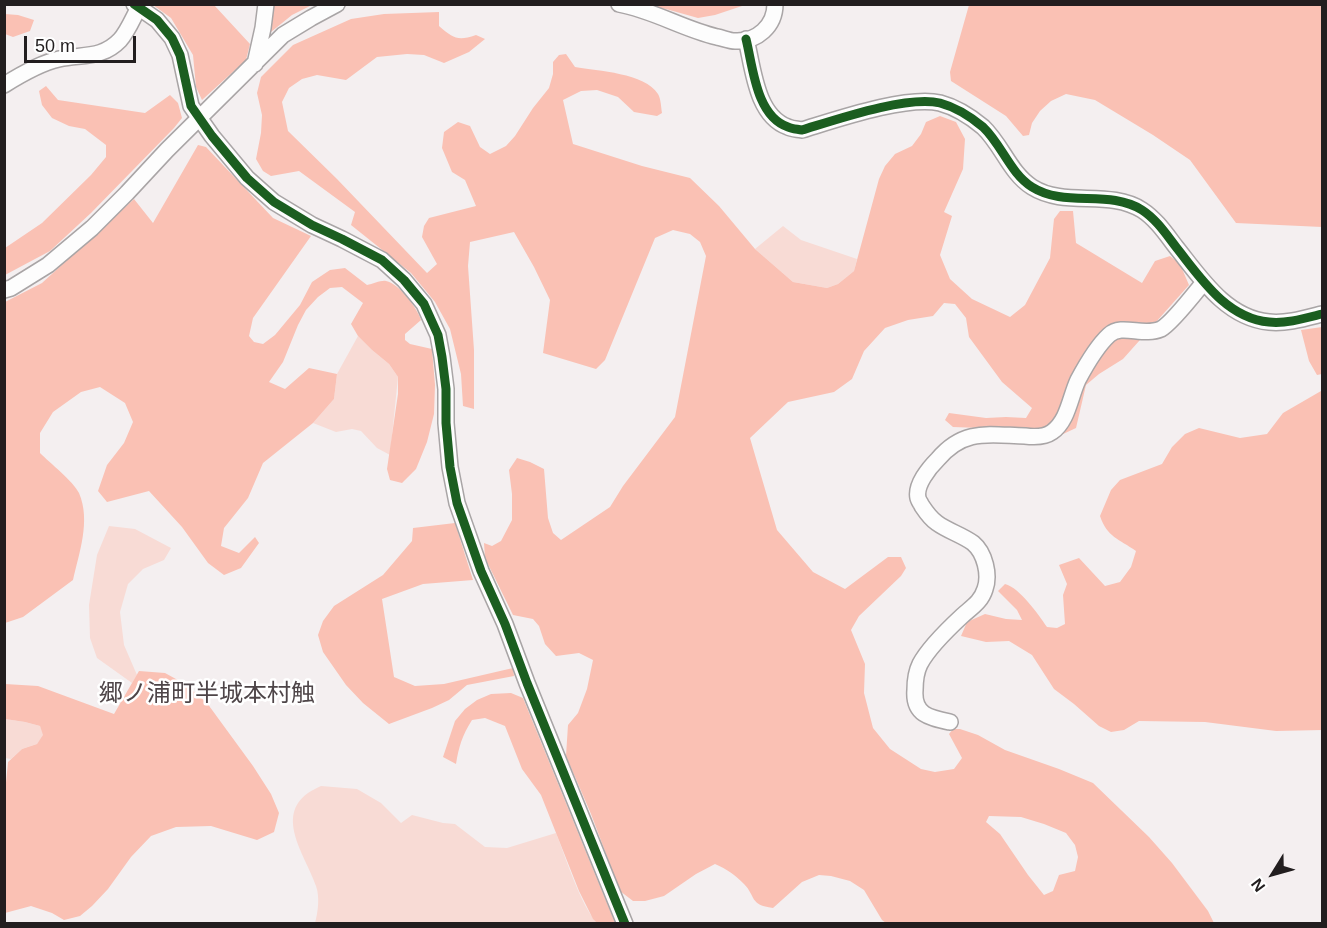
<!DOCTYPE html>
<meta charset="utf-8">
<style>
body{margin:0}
#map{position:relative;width:1327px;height:928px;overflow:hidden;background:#f4eff0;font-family:Helvetica,sans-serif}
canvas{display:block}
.frame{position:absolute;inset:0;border:6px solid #221e1f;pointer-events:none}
.north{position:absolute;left:1243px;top:844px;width:60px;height:60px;-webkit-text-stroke:4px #fff;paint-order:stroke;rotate:233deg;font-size:16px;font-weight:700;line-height:24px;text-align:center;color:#221e1f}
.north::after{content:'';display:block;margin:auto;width:21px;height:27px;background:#221e1f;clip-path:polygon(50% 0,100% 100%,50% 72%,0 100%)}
.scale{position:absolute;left:24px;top:36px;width:112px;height:27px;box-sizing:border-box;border:3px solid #221e1f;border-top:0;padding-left:8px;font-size:18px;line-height:21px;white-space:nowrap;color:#221e1f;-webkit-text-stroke:4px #fff;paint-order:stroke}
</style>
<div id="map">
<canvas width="1327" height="928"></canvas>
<div class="frame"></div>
<div class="north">N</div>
<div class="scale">50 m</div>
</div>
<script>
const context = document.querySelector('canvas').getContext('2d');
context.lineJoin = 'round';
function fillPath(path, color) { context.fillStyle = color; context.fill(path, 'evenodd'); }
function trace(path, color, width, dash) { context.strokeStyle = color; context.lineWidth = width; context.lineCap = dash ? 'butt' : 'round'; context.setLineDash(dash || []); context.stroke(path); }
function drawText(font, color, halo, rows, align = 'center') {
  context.font = font + ' Helvetica,"Noto Sans JP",sans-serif'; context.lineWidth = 5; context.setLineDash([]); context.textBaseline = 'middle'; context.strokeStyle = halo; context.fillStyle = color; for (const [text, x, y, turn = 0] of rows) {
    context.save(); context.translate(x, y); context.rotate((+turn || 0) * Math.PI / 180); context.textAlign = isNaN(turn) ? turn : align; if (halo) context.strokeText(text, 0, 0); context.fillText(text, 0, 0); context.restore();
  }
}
fillPath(new Path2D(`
 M783,226L801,240L857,259L854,271L838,284L827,288L793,282L755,249Z
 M358,336L372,350L389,364L398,377L390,455L377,448L361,431L352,429L336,432L313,423L334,399L337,374Z
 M109,526L135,529L171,548L164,560L143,569L128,584L120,612L124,645L137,675L132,683L97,658L90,638L89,605L97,555Z
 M5,719L25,722L40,726L44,735L37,744L22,749L11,759L5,758Z
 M321,786L357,789L381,803L401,823L412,815L443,823L455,824L485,847L507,848L556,833C566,858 580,904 597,923H315C318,912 320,897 316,886C307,858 274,817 308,793C312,790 317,788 321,786Z`), '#f8dbd5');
fillPath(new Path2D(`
 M153,5H214L250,44L246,60L202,100L196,87L193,55L171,18Z
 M273,5H312L292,15L271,32L267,28Z
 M642,5H745L715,15L698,18L666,9Z
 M969,5H1322V227L1236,223L1190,160L1153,135L1095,100L1066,94L1051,101L1040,111L1032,123L1029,135L1023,136L1006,116L951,81L950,72Z
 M439,12V26C454,39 458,41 476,35L485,39L469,52L444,63L424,55L407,54L377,57L346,80L317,75L302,79L289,88L282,102L288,131L337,179L427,273L437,264L422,237L424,226L429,218L476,206L465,180L452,172L442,148L444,132L458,122L470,126L480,147L490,154L506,146L515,136L533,108L549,88L553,74V62L559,55L566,54L575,67C598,71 645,73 658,94C661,99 661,107 662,113L657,116L634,112L618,97L597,90L581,91L563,100L573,144L642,166L690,178L719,206L755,249L793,282L827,288L838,284L854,271L879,179L885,166L895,154L912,146L921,134L926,122L940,116L956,122L965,139L963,169L944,212L952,216L940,255L950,279L972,299L1010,317L1025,305L1050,258L1054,219L1060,211H1073L1076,243L1142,283L1155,261L1170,256L1180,264L1189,285L1123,359L1099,374L1086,385L1076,428L1061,435L1050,427L1035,430L953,427L945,420L949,413L986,418L1006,417L1026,418L1032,408L1002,382L969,337L966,318L955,304L944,303L933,316L908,320L885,328L864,351L852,379L834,392L788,402L750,438L777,530L813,572L845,589L888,557H901L906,568L901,576L859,616L851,630L865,664L864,693L873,728L890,749L921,769L935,772L954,769L962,758L949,734L953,729H960L978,735L1005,750L1059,769L1093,783L1149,837L1172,863L1208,911L1214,923H886L882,920L864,890L850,881L831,876L819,875L802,882L773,908C749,905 756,896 744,884C735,875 727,869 715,864L696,874L664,896L645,901H633L620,891L591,814L566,756L568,725L578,713L587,689L593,660L579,653L556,656L545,644L539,626L533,619L513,615L485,558L484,543L492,546L501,541L512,520V494L509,470L517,458L530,462L544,469L548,518L553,533L561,540L610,507L623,486L675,417L706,256L700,242L690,234L673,230L655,238L605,360L596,369L543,353L550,300L534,267L514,232L470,242L468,266L474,350V409L463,406L461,374L450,329L435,302L411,273L351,225L355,212L299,171L271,176L263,171L256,159L261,133L262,115L257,93L261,77L293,45L351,19L384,14ZM989,816L1021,817L1044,824L1066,833L1075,845L1078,857L1075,871L1059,875L1053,891L1044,895L1028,875L1000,834L986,822Z
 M5,14L18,15L34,20L30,31L13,37L5,34Z
 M46,86L58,100L145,113L170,95L178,103L182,118L174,128L91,213L50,251L5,275V248L42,223L91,175L106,157V145L85,129L69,126L52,118L42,105L39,91Z
 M198,145L206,147L273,218L311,236L253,318L249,336L254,342L263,344L275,335L300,305L312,282L330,270L345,268L367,285C373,284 381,280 386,281C400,284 417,308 421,320L405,334V340L410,344L432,349L435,385L434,414L427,442L416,469L402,483L390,480L387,469L398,394V377L389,364L372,350L358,336L351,324L363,303L342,287L330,288L318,297L306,310L298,325L283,362L269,382L285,389L309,368L337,374L334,399L313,423L263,463L248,498L224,528L221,546L239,553L255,537L259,543L241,568L224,575L208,563L182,527L149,491L107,502L98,491L107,465L124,443L133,422L125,403L100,387L81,392L53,412L40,433V453C50,463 73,481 79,493C91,521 79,553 73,580L23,617L5,623V302L42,283L134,199L153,223Z
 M1322,327V374L1317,375L1309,361L1301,330Z
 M1321,391H1322V730L1276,731L1205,722L1139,721L1124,730L1111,732L1099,726L1074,704L1054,689L1032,655L1009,641L986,642L961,636L967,622L985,614L1006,619L1022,620L1017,610L998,591L1005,584C1020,588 1038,614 1047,627L1057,628L1065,624L1063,595L1067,584L1059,565L1079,558L1105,586L1120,582L1131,567L1136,551C1119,539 1107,537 1100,516L1111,490L1120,480L1162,464L1172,447L1185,434L1199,428L1240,438L1267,434L1283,413Z
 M455,523L473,580L423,584L382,599L394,677L415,686L444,684L513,668L514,676L467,685L449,700L432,708L389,724L363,703L346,685L323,652L318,635L323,621L334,606L383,575L412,541L413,528Z
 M139,671L165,673L185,684L207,703L253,766L271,794L279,813L274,832L257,840L211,826L176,827L151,836L131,857L108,889L92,906L80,916L64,920L52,913L31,906L5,913L4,803L8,762L22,749L37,744L43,735L40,726L25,722L5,719V684L38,686L114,714Z
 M511,693L523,698L615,923H597L593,919L579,891L541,795L522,769L505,726L485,718L472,720C462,736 459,746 456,764L443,757L455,721L465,709L477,700L491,694Z`), '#fac1b4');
const minor = new Path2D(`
 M134,4L157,20L172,38L180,55L191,106L212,136L247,178L274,202L312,225L342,239L382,260L404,280L424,304L438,335L442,357L446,389V423L450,467L457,503L481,571L505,624L527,683L625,924
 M619,4C653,10 683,29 717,37C723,38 729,41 735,41C757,42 775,26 775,4
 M746,39C753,67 756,116 788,127C792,129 797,129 802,130C835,120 907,95 940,103C955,107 971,117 983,127C1002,145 1010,173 1032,187C1065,208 1109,189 1142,210C1156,219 1166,234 1176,247C1200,277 1226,318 1269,322C1286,324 1306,318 1322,314
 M255,64L263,28L266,4
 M4,85C20,75 40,63 59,59C82,54 102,59 120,40C128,31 133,18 139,7
 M4,290L11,288L48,265L92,228L127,193L167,150L283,35L311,18L337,4
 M950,722C930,718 913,715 915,690C915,681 916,672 920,664C929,647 948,629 962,616C972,607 981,602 985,589C990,575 985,553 973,543C962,535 948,531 937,523C931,519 926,512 922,506C922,505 918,500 918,498C915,485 929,468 938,459C964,428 989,435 1025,436C1033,437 1045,437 1052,432C1068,421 1070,397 1078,380C1086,365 1096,347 1109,335C1122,323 1143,337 1161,329C1172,323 1195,293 1204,282`);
trace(minor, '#a9a5a6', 18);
trace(minor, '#fdfdfd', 15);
trace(new Path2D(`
 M134,4L157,20L172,38L180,55L191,106L212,136L247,178L274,202L312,225L342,239L382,260L404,280L424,304L438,335L442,357L446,389V423L450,467L457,503L481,571L505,624L527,683L625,924
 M746,39C753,67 756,116 788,127C792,129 797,129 802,130C835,120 907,95 940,103C955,107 971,117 983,127C1002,145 1010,173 1032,187C1065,208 1109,189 1142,210C1156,219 1166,234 1176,247C1200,277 1226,318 1269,322C1286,324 1306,318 1322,314`), '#1b5e20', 9);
drawText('24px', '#4e4548', '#fff', [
 ["郷ノ浦町半城本村触",207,694]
]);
</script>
